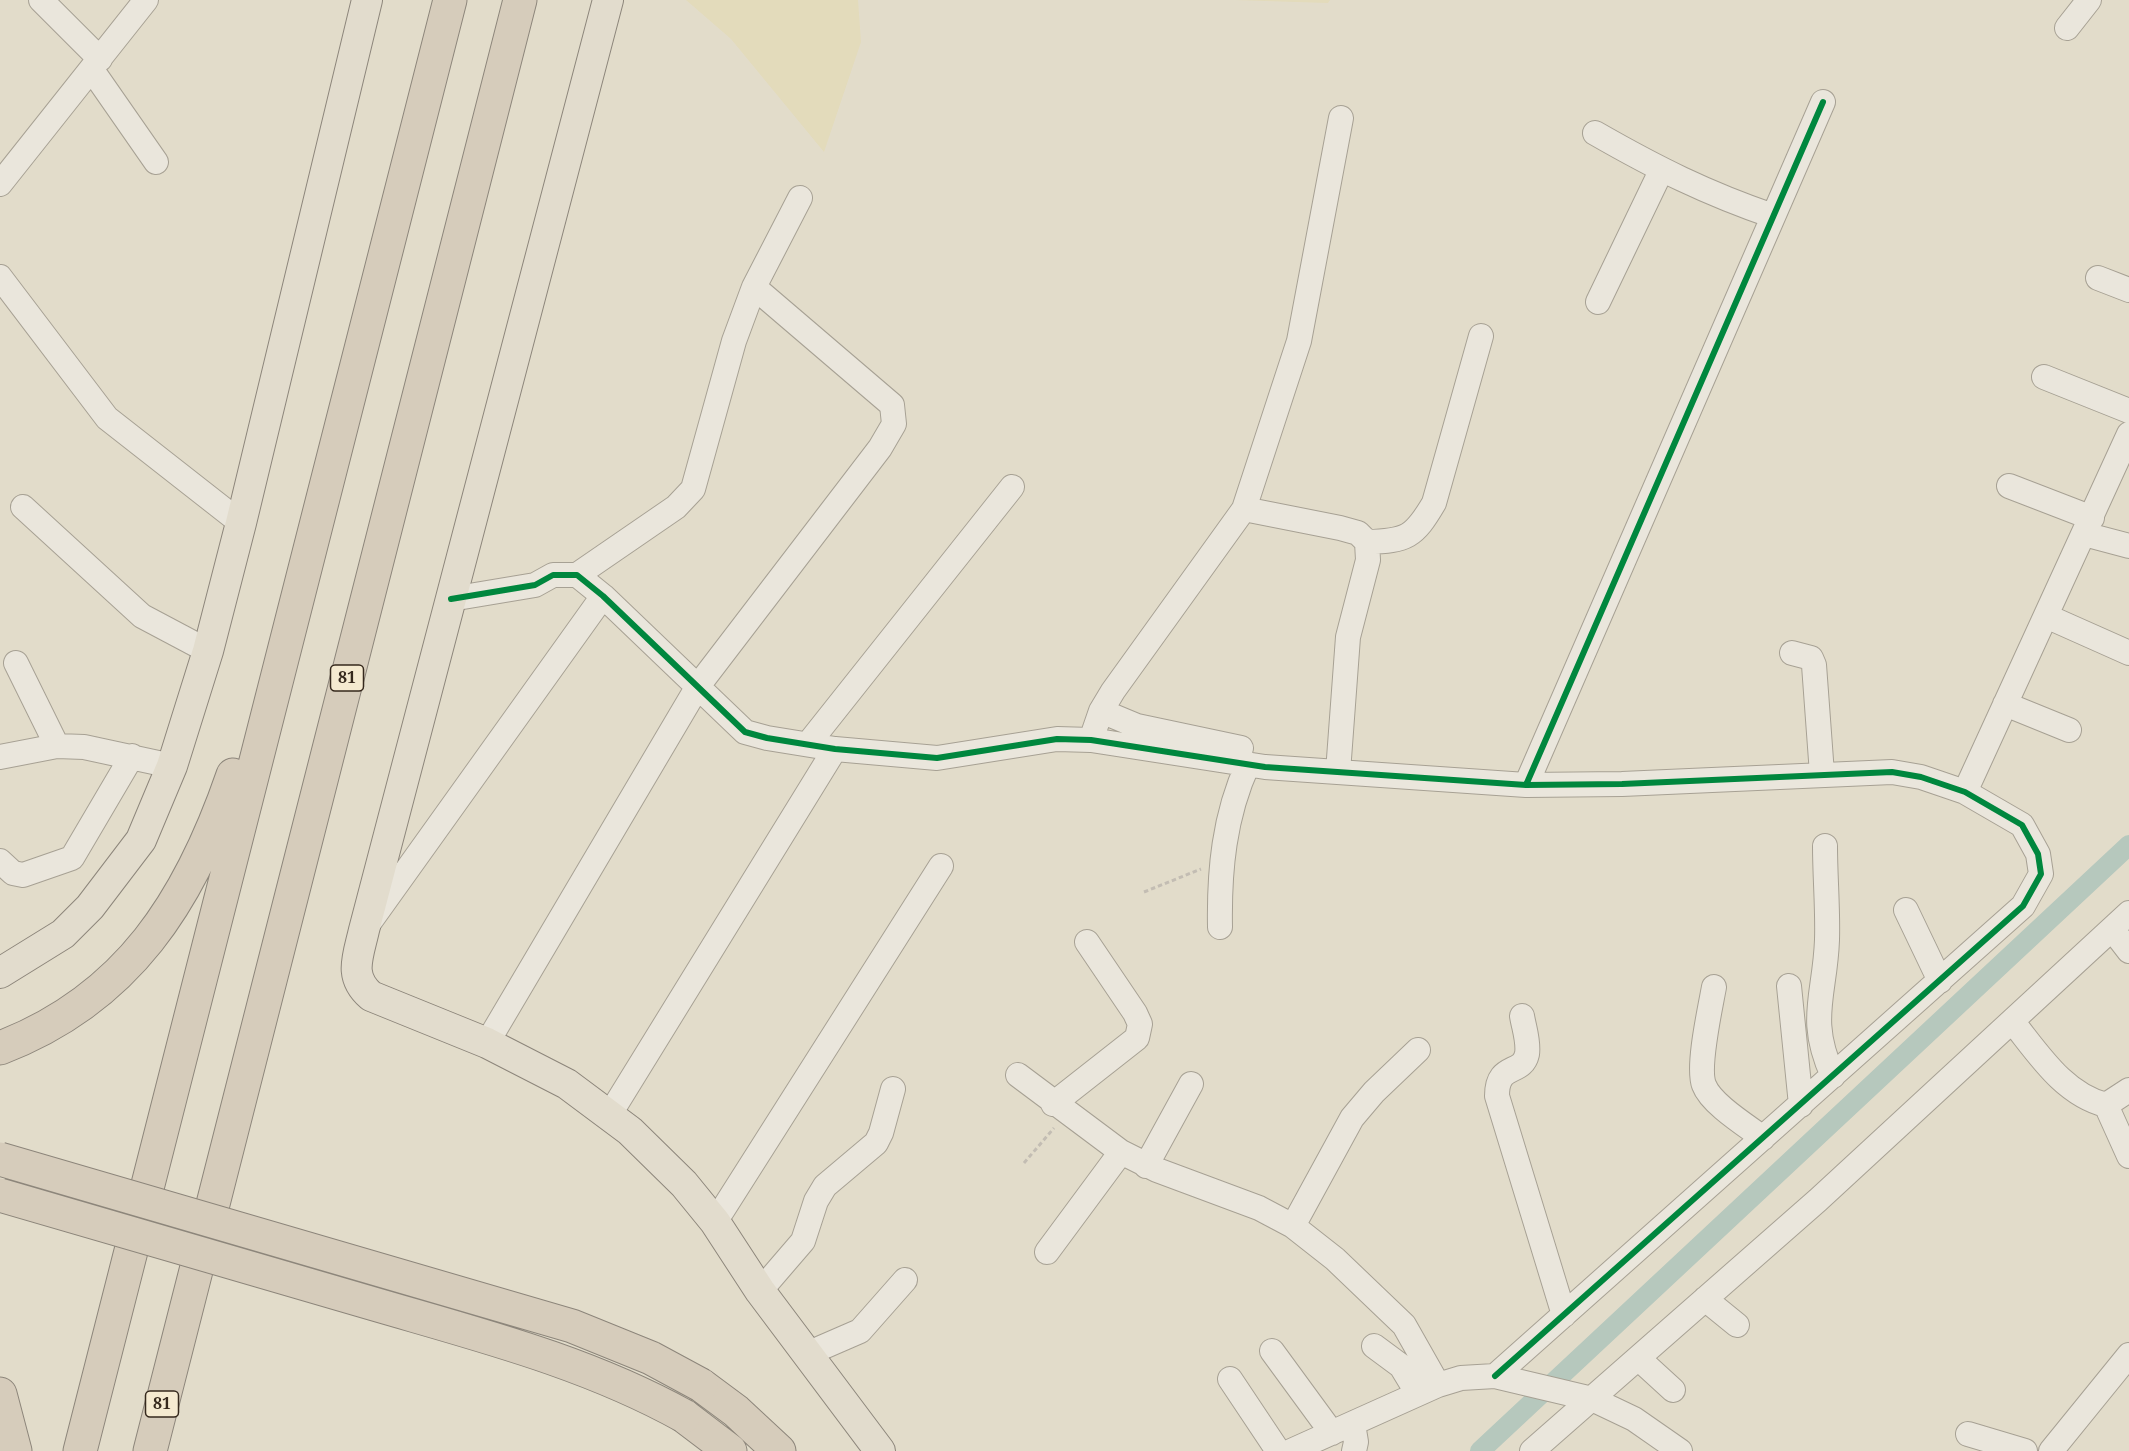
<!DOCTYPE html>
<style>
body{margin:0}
canvas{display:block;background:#e2dcca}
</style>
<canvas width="2129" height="1451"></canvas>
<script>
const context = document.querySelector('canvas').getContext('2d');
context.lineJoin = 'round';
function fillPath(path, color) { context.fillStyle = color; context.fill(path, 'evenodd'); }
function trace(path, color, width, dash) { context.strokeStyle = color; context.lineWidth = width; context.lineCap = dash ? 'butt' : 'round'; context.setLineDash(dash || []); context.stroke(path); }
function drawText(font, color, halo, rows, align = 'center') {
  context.font = font + ' "Noto Serif",serif'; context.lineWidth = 5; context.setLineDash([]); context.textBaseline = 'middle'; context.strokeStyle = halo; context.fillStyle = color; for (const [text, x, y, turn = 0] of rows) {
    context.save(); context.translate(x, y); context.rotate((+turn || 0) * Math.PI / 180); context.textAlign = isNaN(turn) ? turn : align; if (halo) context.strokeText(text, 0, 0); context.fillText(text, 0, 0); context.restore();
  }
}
fillPath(new Path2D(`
 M686,0H858L861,42L824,152L731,39Z
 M1234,0H1330L1328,3Z`), '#e3dbbb');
trace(new Path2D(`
 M1480,1451L2129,845`), '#b6c8bd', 20);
const minor = new Path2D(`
 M41,0L100,59
 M2067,28L2089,0
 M92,70L156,162
 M1595,133C1656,168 1706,193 1773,216
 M0,184L146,0
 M0,277L107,418L241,523
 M2098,278L2129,290
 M754,287L800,198
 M1598,302L1661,171
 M2044,377L2129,411
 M2009,486L2092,518
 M23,507L142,616L208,651
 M1244,509L1340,528L1358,533L1367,542L1368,560L1348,637L1338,772
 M2084,534L2129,546
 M1367,542C1407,541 1414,537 1434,503L1481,336
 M451,599L535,585L553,575H577L603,596L745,732L767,738L835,749L937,758L1057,739L1091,740L1265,767L1526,785L1622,784L1892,772L1921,777L1965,792L2022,825L2038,854L2041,874L2023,906L1495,1376
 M2046,616L2129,653
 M1792,653L1811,658L1814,665L1822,774
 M16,663L57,746
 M2005,704L2069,730
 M1101,711L1137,726L1241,748
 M1091,740L1101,711L1113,691L1244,509L1299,341L1341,118
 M808,744L1012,487
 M0,757L57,746L84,747L172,766
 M1526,785L1823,102
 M1965,792L2129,434
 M1825,846C1825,877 1828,909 1827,940C1825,996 1807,1019 1833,1076
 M0,861L13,873L23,875L72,858L132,756
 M1906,910L1940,981
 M369,923L603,596
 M1220,927C1219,871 1224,816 1248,764
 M2112,929L2129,951
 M1789,986L1801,1105
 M1714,987C1710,1009 1697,1067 1704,1085C1711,1104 1747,1126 1763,1138
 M1522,1016C1524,1028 1529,1042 1527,1054C1522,1076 1497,1062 1497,1096L1564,1315
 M2012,1021C2038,1053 2063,1094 2106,1105L2129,1090
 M487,1043L698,686L880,448L894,424L892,405L754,287L734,341L693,489L676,507L577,575
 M1018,1075L1121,1152L1157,1170L1259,1208L1293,1226L1335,1259L1404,1325L1438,1385
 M1053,1104L1137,1038L1140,1024L1135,1013L1087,942
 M2106,1105L2129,1156
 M610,1114L835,749
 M1146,1166L1191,1084
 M715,1222L941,866
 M1293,1226L1352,1118L1374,1092L1418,1050
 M1047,1252L1121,1152
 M760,1291L803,1241L816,1201L825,1186L876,1143L881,1133L893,1089
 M1705,1299L1737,1325
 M1374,1346L1401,1366L1418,1394
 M1272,1351L1332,1433
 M807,1354L860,1331L905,1280
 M1638,1358L1673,1390
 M1230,1379L1278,1451
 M1353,1424L1356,1442L1354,1451
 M1968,1434L2025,1451
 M1291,1451L1438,1385L1461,1378L1495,1376L1592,1399L1634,1419L1680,1451
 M1532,1451L1818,1200L2129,913
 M2051,1451L2129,1355`);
const major = new Path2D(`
 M608,0L364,930C358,957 348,976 371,996L487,1043L567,1084L630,1131L684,1184L715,1222L760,1291L880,1451
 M0,973L63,934L90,907L141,840L172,766L208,651L241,523L367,0`);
const highway = new Path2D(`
 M0,1048C128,999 190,900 233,775
 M701,1385L736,1411L779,1451
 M0,1394L15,1451
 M684,1416L730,1451
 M80,1451L450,0
 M150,1451L520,0`);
trace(minor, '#a7a194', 26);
trace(major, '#8d867b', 32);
trace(highway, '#8d867b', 35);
trace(new Path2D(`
 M1144,892L1201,869
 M1024,1163L1054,1128`), '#c3bdb3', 3, [4.5, 3]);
trace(minor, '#eae6dc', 24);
trace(major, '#e2dccd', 30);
trace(highway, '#d6ccbb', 33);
const highwayBridge = new Path2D(`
 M0,1159L572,1326L651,1358L701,1385
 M0,1195C125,1231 249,1268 374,1304C480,1335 587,1362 684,1416`);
trace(highwayBridge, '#8d867b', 35, []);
trace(highwayBridge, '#d6ccbb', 33);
trace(new Path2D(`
 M451,599L535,585L553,575H577L603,596L745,732L767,738L835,749L937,758L1057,739L1091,740L1265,767L1526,785L1622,784L1892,772L1921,777L1965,792L2022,825L2038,854L2041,874L2023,906L1495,1376
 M1526,785L1823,102`), '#00873e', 6);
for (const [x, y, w] of [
 [347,678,33],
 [162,1404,33]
]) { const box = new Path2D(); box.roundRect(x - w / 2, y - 13, w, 26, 4.5); context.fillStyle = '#f5ead0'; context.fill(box); trace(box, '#36291d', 1.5); }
drawText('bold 16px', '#36291d', null, [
 ["81",347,678],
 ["81",162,1404]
]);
</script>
